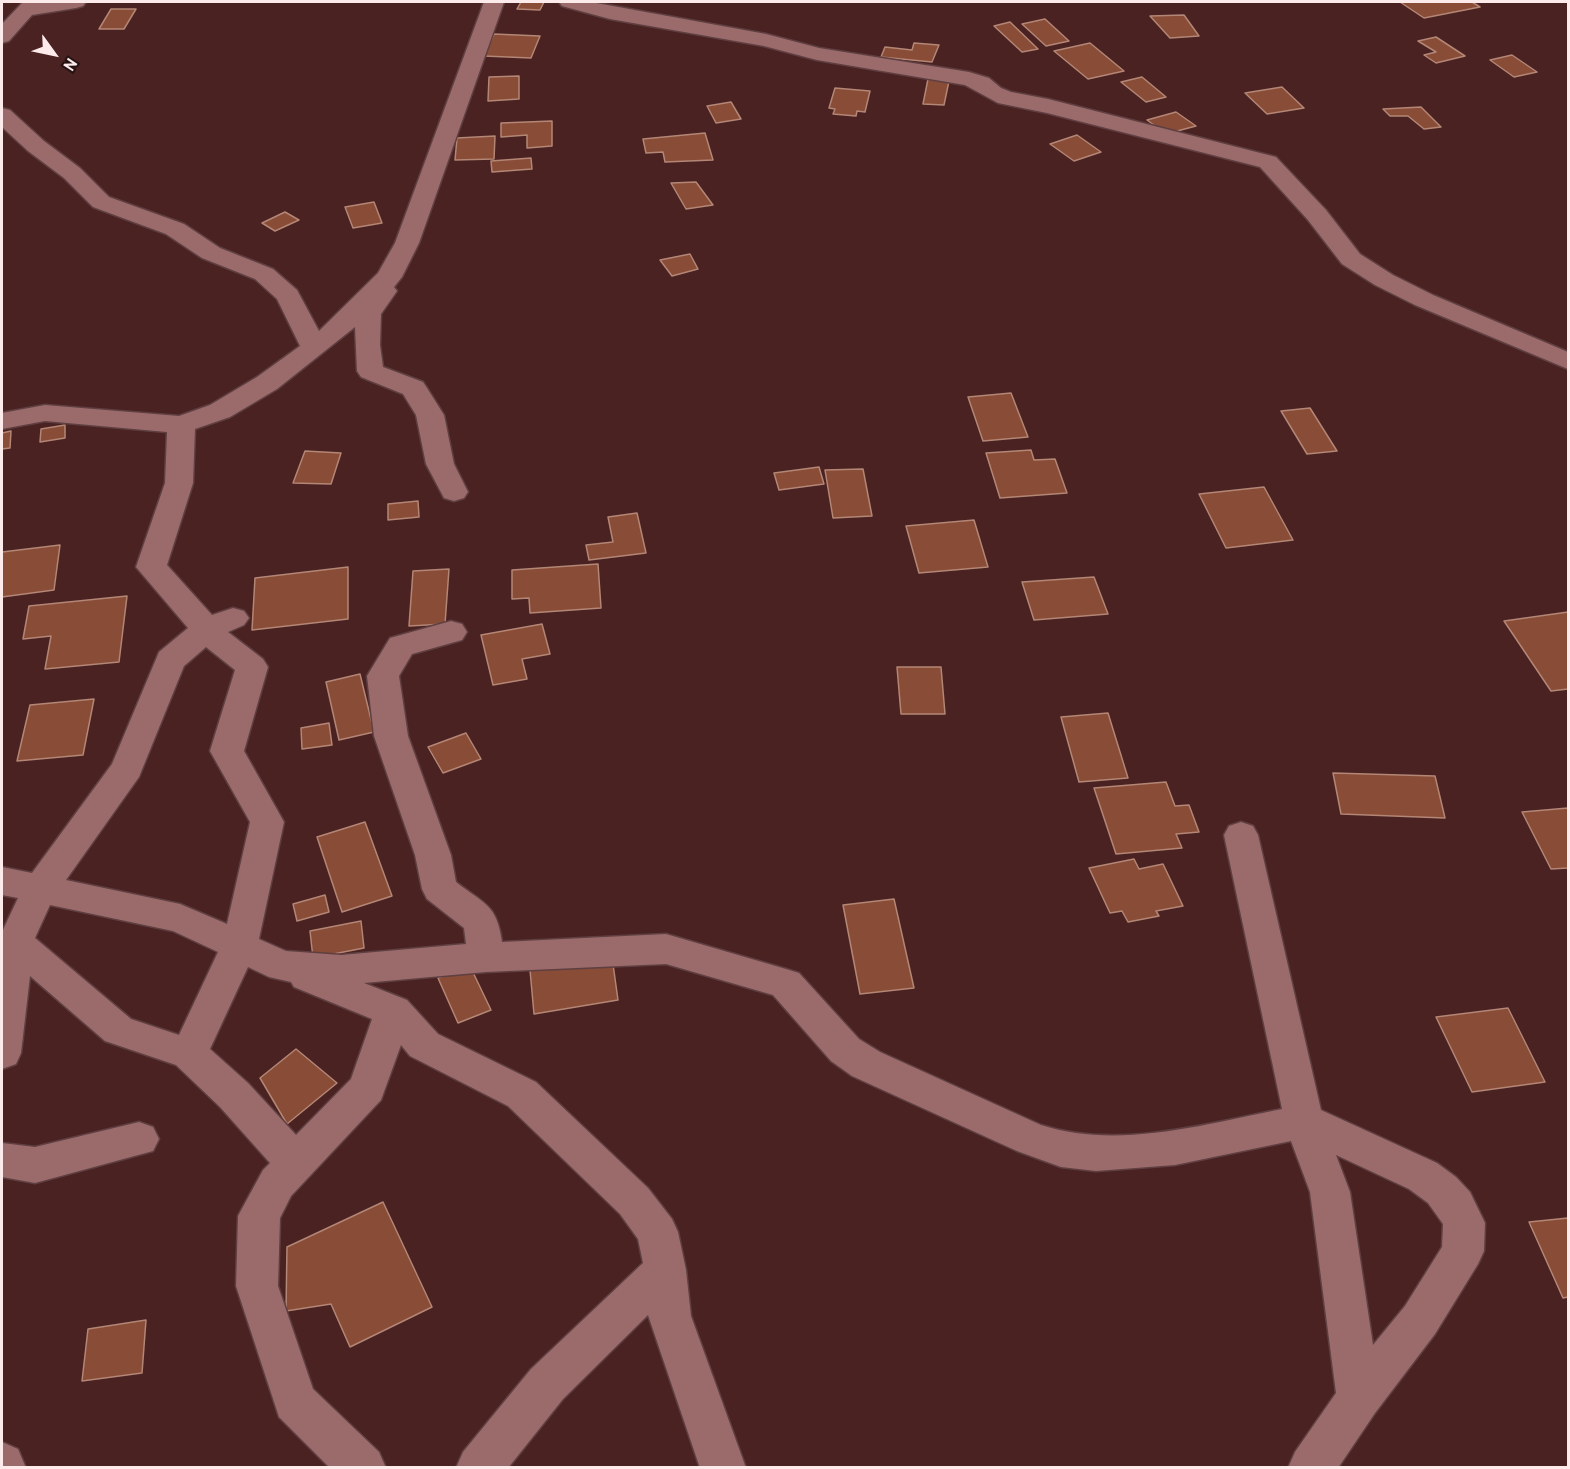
<!DOCTYPE html>
<style>
body{margin:0}
#map{position:relative;width:1570px;height:1469px;overflow:hidden;background:#4a2222;font-family:Overpass,sans-serif}
canvas{display:block}
.frame{position:absolute;inset:0;border:3px solid #fcebea;pointer-events:none}
.north{position:absolute;left:24px;top:24px;width:60px;height:60px;-webkit-text-stroke:4px #241212;paint-order:stroke;rotate:123deg;font-size:16px;font-weight:700;line-height:24px;text-align:center;color:#fcebea}
.north::after{content:'';display:block;margin:auto;width:21px;height:27px;background:#fcebea;clip-path:polygon(50% 0,100% 100%,50% 72%,0 100%)}
</style>
<div id="map">
<canvas width="1570" height="1469"></canvas>
<div class="frame"></div>
<div class="north">N</div>
</div>
<script>
const context = document.querySelector('canvas').getContext('2d');
context.lineJoin = 'round';
function fillPath(path, color) { context.fillStyle = color; context.fill(path, 'evenodd'); }
function trace(path, color, width, dash) { context.strokeStyle = color; context.lineWidth = width; context.lineCap = dash ? 'butt' : 'round'; context.setLineDash(dash || []); context.stroke(path); }
const building = new Path2D(`
 M521,2H544L540,10L517,9Z
 M1400,2H1472L1480,7L1424,18Z
 M111,9H136L124,29H99Z
 M1184,15L1199,36L1170,38L1150,16Z
 M1045,19L1069,41L1046,46L1022,24Z
 M1010,22L1038,49L1022,52L994,26Z
 M494,34L540,36L531,58L484,56Z
 M1436,37L1465,56L1436,63L1424,55L1436,52L1418,41Z
 M914,43L939,45L932,62L881,57L885,47L912,50Z
 M1090,43L1124,71L1088,79L1054,51Z
 M1512,55L1537,72L1514,77L1490,60Z
 M519,76V99L488,101L489,77Z
 M1142,77L1166,97L1146,102L1121,82Z
 M928,79L949,81L944,105L923,104Z
 M1282,87L1304,108L1267,114L1245,93Z
 M835,88L870,91L865,112L857,111L856,116L833,114L835,109L829,108Z
 M731,102L741,119L716,123L707,106Z
 M1421,107L1441,127L1424,129L1408,116H1390L1383,109Z
 M1176,112L1196,126L1166,134L1147,120Z
 M552,121V146L527,148V135L501,137V123Z
 M705,133L713,160L665,162L663,152L646,153L643,139Z
 M1077,135L1101,152L1074,161L1050,144Z
 M495,136L494,159L455,160L457,138Z
 M531,158L532,169L492,172L491,161Z
 M696,182L713,205L686,209L671,183Z
 M374,202L382,223L353,228L345,207Z
 M285,212L299,220L275,231L262,223Z
 M690,254L698,269L672,276L660,260Z
 M1011,393L1028,437L983,441L968,397Z
 M1310,408L1337,451L1307,454L1281,411Z
 M65,425V438L40,442L41,429Z
 M11,431L10,448L2,449V433Z
 M1031,450L1034,460L1055,459L1067,493L1000,498L986,453Z
 M305,451L341,453L331,484L293,483Z
 M819,467L824,484L779,490L774,473Z
 M863,469L872,516L833,518L825,470Z
 M1264,487L1293,540L1226,548L1199,494Z
 M418,501L419,517L388,520V504Z
 M637,513L646,553L589,560L586,545L613,542L608,517Z
 M974,520L988,567L919,573L906,526Z
 M60,545L54,590L2,597V552Z
 M598,564L601,608L530,613L529,598L512,599V570Z
 M348,567V619L252,630L255,578Z
 M449,569L445,624L409,626L413,571Z
 M1094,577L1108,614L1034,620L1022,582Z
 M127,596L119,662L45,669L51,636L23,639L29,606Z
 M1568,612V689L1551,691L1504,621Z
 M542,624L550,654L522,659L527,679L493,685L481,635Z
 M897,667H941L945,714H901Z
 M360,674L374,732L339,740L326,682Z
 M94,699L83,755L17,761L30,705Z
 M1108,713L1128,778L1079,782L1061,717Z
 M329,723L332,745L302,749L301,728Z
 M466,733L481,759L443,773L428,747Z
 M1333,773L1435,776L1445,818L1341,814Z
 M1166,782L1175,806L1189,805L1199,832L1176,834L1182,848L1116,854L1094,788Z
 M1568,808V868L1551,869L1522,812Z
 M365,822L392,896L342,912L317,837Z
 M1134,859L1139,869L1163,864L1183,906L1156,911L1159,916L1128,922L1122,911L1110,913L1089,868Z
 M325,895L329,912L297,921L293,904Z
 M894,899L914,988L860,994L843,905Z
 M361,921L364,948L313,958L310,931Z
 M612,957L618,1000L534,1014L530,970Z
 M470,966L491,1010L458,1023L438,978Z
 M1508,1008L1545,1082L1472,1092L1436,1017Z
 M296,1049L337,1083L287,1124L260,1078Z
 M383,1202L432,1307L350,1347L331,1304L286,1311L287,1247Z
 M1568,1218V1297L1563,1298L1529,1222Z
 M146,1320L142,1373L82,1381L88,1329Z`);
fillPath(building, '#884c37');
trace(building, '#b48676', 1.5);
const street = new Path2D(`
 M23,2H86L83,6L76,8L32,15L9,41L2,43V24Z
 M484,2H504L419,243L402,277L394,287L397,291L381,314L380,345L383,367L423,382L427,388L444,415L454,464L468,492L464,498L454,501L444,498L426,464L416,415L403,394L361,377L357,371L355,327L277,389L230,417L195,429L193,483L167,565L212,615L233,608L244,611L249,618L244,625L228,632L263,659L268,667L244,751L284,822L259,939L286,951L341,955L466,944L464,928L427,899L422,889L415,855L374,736L367,676L390,638L451,621L462,624L467,632L462,640L412,654L399,676L408,736L451,855L456,882C484,904 497,904 502,942L666,934L786,969L799,973L859,1039L880,1052L1041,1125C1117,1150 1206,1124 1282,1109L1224,835L1229,826L1241,822L1253,826L1258,835L1321,1110L1437,1163L1456,1177L1470,1192L1485,1223L1484,1251L1478,1264L1435,1334L1375,1413L1338,1468H1288L1295,1452L1336,1393L1310,1192L1291,1141L1175,1165L1096,1171L1061,1167L1017,1151L852,1076L831,1061L773,995L666,964L486,972L364,983L407,1000L438,1034L536,1082L648,1188L672,1219L678,1232L686,1270L691,1316L746,1468H700L648,1315L563,1399L508,1468H456L463,1452L531,1369L643,1263L638,1239L620,1214L508,1106L410,1056L401,1045L381,1100L291,1196L280,1218L278,1286L313,1389L379,1452L386,1468H330L279,1417L236,1286L238,1216L263,1170L270,1163L220,1107L176,1065L105,1041L30,976L21,1053L16,1064L2,1069V932L18,898L2,895V867L32,873L112,764L159,652L188,628L136,567L165,483L167,432L45,421L2,429V413L45,405L179,416L210,405L257,377L300,346L277,299L255,279L202,258L166,234L93,207L64,178L28,151L2,127V108L10,110L44,141L80,168L109,197L184,224L220,248L273,269L297,290L319,331L378,273L395,243ZM206,647L235,670L210,751L250,822L227,924L180,904L66,880L139,777L184,666ZM50,905L173,931L218,952L179,1035L131,1019L35,938ZM248,967L269,977L291,982L294,987L372,1019L351,1079L296,1135L248,1083L210,1049ZM1336,1155L1409,1189L1428,1203L1443,1224L1442,1247L1405,1306L1373,1345L1350,1192Z
 M559,2H591L766,34L819,48L969,72L989,78L1001,88L1011,92L1048,99L1276,157L1326,210L1360,254L1393,275L1433,295L1568,352V369L1415,305L1375,285L1342,264L1308,220L1260,167L1047,113L998,103L965,85L817,60L764,46L610,19L562,6Z
 M139,1122L153,1127L159,1139L153,1151L35,1183L2,1177V1143L35,1147Z
 M2,1442L18,1449L26,1468H2Z`);
trace(street, '#5f3f41', 3);
fillPath(street, '#9a6b6a');
</script>
